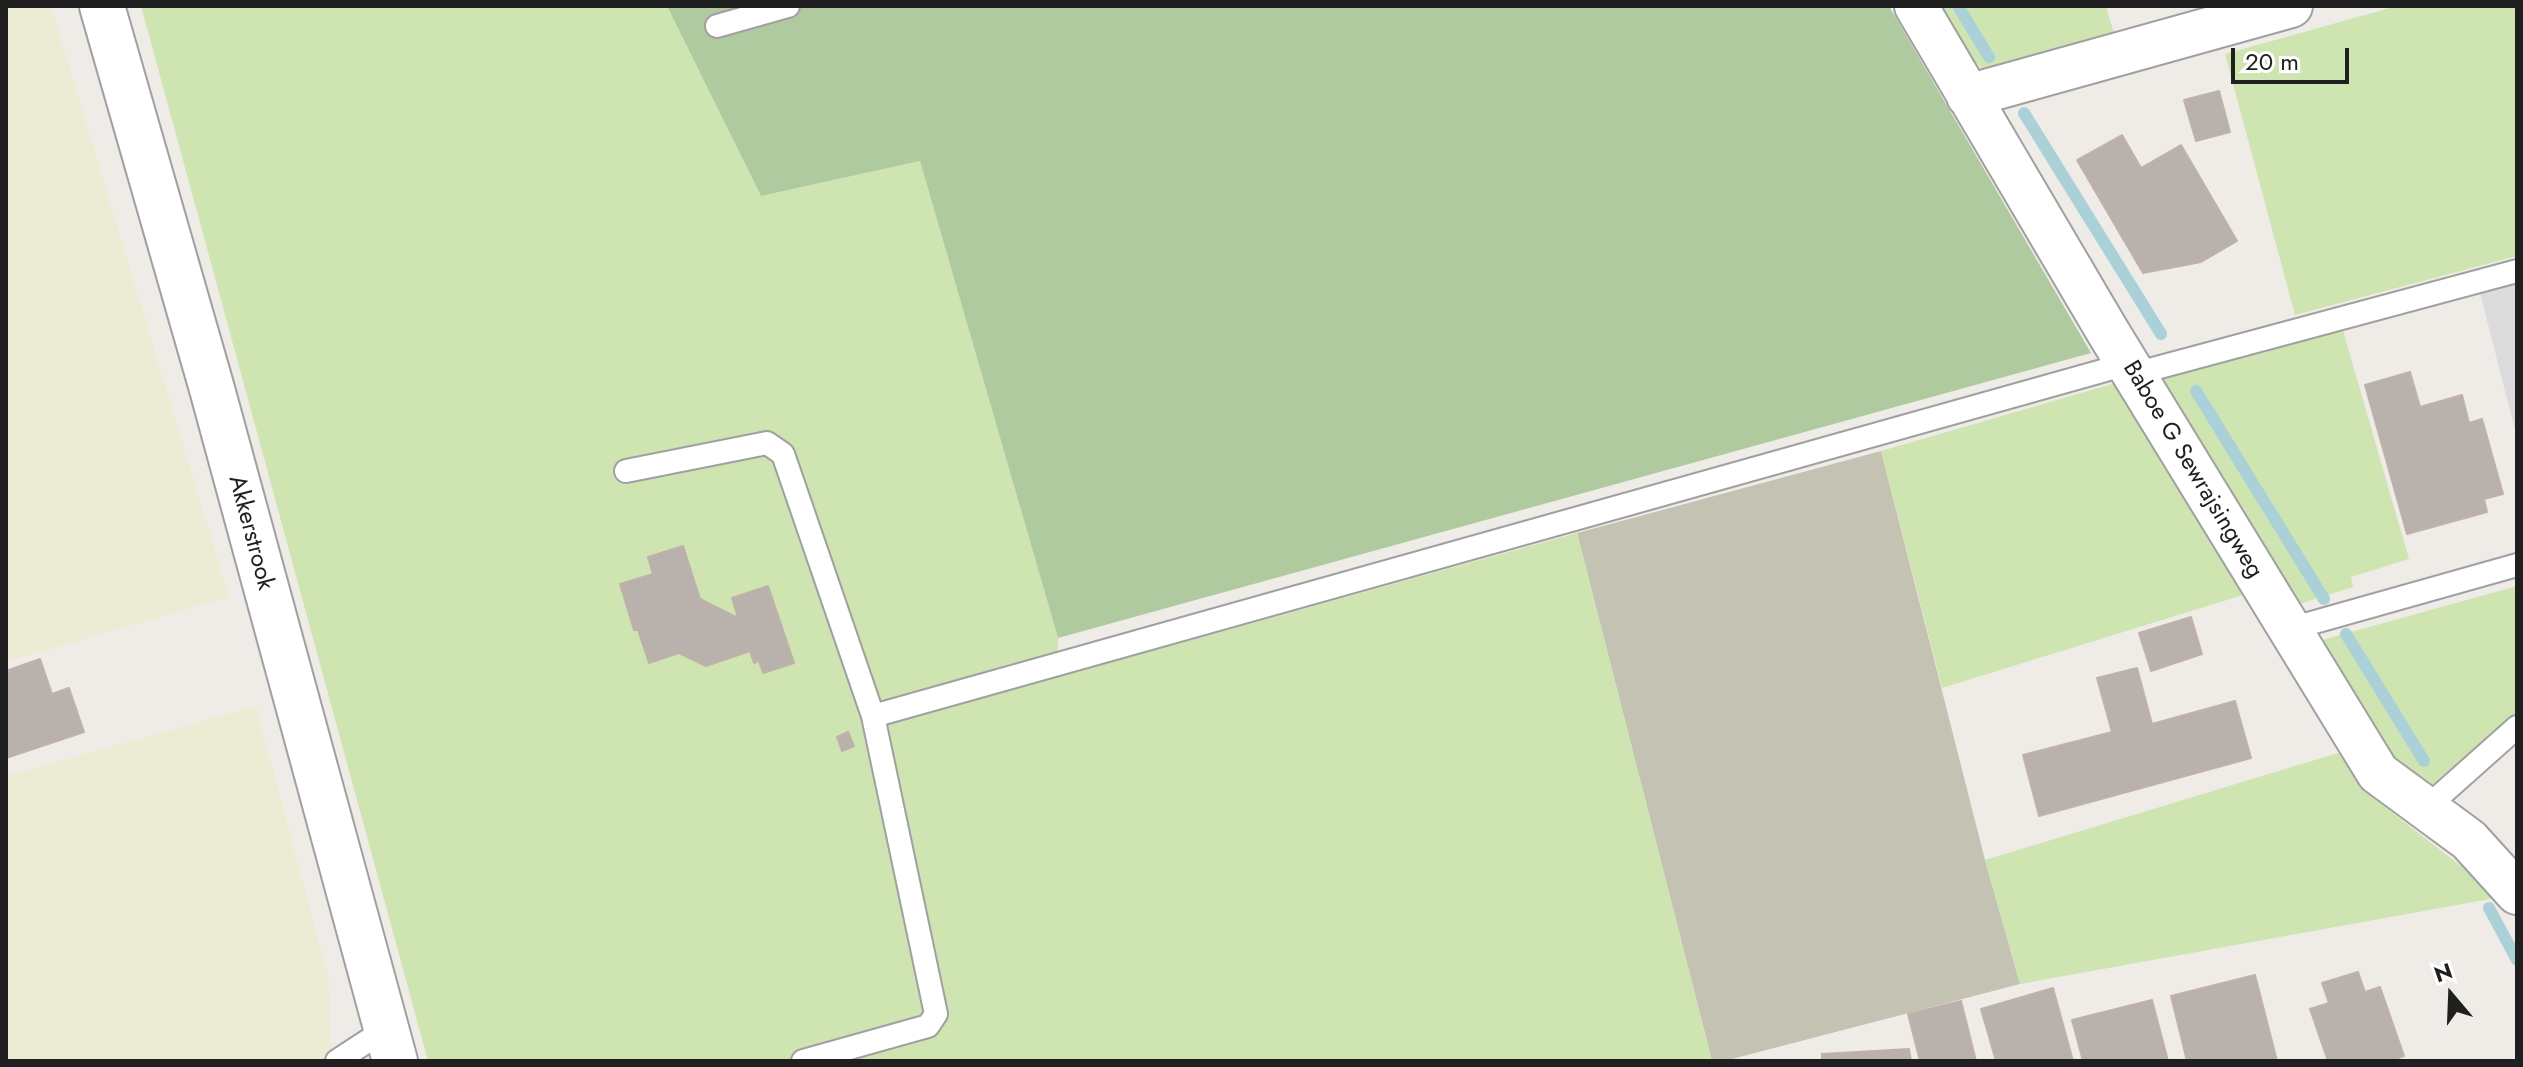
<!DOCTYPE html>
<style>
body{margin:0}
#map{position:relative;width:2523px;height:1067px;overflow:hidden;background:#efece7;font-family:Jost,sans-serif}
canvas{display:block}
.frame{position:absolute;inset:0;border:8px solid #1f1f1f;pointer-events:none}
.north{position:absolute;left:2411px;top:955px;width:80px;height:80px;-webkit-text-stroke:6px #fff;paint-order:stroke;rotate:341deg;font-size:22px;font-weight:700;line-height:32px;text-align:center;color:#1f1f1f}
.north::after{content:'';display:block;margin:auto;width:28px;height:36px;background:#1f1f1f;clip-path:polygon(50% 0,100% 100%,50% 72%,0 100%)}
.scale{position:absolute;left:2231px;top:48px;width:118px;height:36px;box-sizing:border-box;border:4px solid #1f1f1f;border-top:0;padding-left:10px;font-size:24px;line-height:28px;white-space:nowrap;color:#1f1f1f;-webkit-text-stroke:6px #fff;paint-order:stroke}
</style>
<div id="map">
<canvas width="2523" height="1067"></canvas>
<div class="frame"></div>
<div class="north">N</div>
<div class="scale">20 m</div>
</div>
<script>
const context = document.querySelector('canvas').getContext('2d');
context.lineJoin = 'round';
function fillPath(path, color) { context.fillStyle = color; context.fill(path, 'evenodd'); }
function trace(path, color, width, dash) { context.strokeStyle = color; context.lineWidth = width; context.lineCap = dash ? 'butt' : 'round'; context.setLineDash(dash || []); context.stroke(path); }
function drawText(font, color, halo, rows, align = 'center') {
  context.font = font + ' Jost,sans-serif'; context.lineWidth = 6; context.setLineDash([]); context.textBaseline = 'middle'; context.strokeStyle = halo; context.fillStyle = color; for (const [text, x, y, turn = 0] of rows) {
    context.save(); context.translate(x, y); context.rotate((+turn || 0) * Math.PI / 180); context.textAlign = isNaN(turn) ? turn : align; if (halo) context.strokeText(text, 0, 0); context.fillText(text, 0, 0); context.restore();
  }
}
fillPath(new Path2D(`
 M2517,283V438L2480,293Z`), '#dddcdc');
fillPath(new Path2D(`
 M1881,451L1985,860L2020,984L1724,1061H1712L1577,533Z`), '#c3c2b3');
fillPath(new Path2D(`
 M6,6H51L229,597L6,662Z
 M256,706L329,980L331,1061H6V776Z`), '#ececd4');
fillPath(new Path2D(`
 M141,6H667L761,196L920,161L1058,638V677L1577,533L1712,1061H428Z
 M1938,6H2106L2115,37L1984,70L1969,57Z
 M2397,6H2517V256L2295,315L2225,54Z
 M2342,327L2409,559L2351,577L2353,587L2290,607L2160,390L2163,375Z
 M2119,382L2243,595L1942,688L1881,451Z
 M2517,586V712L2421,794L2385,761L2315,642Z
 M2338,753L2368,794L2501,897L2020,984L1985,860Z`), '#cee4b1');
fillPath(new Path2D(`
 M667,6H1889L2091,353L1058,638L920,161L761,196Z`), '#afca9f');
trace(new Path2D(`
 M1958,6L1989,57
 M2024,113L2161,334
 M2196,391L2324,599
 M2346,634L2424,761
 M2489,908L2517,960`), '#abd1d8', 12);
const building = new Path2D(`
 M2219,91L2230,132L2196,141L2184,100Z
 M2122,135L2141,168L2181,145L2237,241L2201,262L2143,273L2077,160Z
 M2410,372L2420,407L2462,395L2469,423L2482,419L2503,494L2484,499L2487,512L2407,534L2365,385Z
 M683,546L700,599L738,618L732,598L768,586L794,663L763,673L759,661L754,663L750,651L706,666L679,653L649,663L638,630H634L620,584L653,574L648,557Z
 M2191,617L2202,654L2151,671L2139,633Z
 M40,659L52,694L69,688L84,732L6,758V671Z
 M2137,668L2152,724L2235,701L2251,758L2039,816L2023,755L2112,732L2097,678Z
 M848,732L854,746L842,751L837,737Z
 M2358,972L2365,992L2380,987L2404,1056L2389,1061H2328L2310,1009L2329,1003L2322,983Z
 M2255,975L2277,1061H2187L2171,996Z
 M2053,988L2073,1061H1996L1981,1009Z
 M2152,1000L2168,1061H2083L2072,1020Z
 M1961,1001L1976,1061H1920L1908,1014Z
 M1909,1049L1911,1061H1822V1054Z`);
fillPath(building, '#b8b1ac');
trace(building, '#bfb2aa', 2);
const service = new Path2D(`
 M717,26L788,6
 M2134,374L2517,271
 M626,471L767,443L783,454L873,716L936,1014L928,1026L803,1061
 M2290,629L2517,565
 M873,716L2127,364
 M2426,808L2517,727
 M337,1061L386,1029`);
const minor = new Path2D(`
 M1916,6L2108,332L2378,773L2469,840L2517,893
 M1968,96L2291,6`);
const tertiary = new Path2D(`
 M102,6L212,389L395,1061`);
trace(service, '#a0a0a0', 26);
trace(minor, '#a0a0a0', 46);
trace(tertiary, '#a0a0a0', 48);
trace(service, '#fff', 22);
trace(minor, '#fff', 42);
trace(tertiary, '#fff', 44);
drawText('24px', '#1f1f1f', '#fff', [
 ["Baboe G Sewrajsingweg",2192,470,59],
 ["Akkerstrook",250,533,75]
]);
</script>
